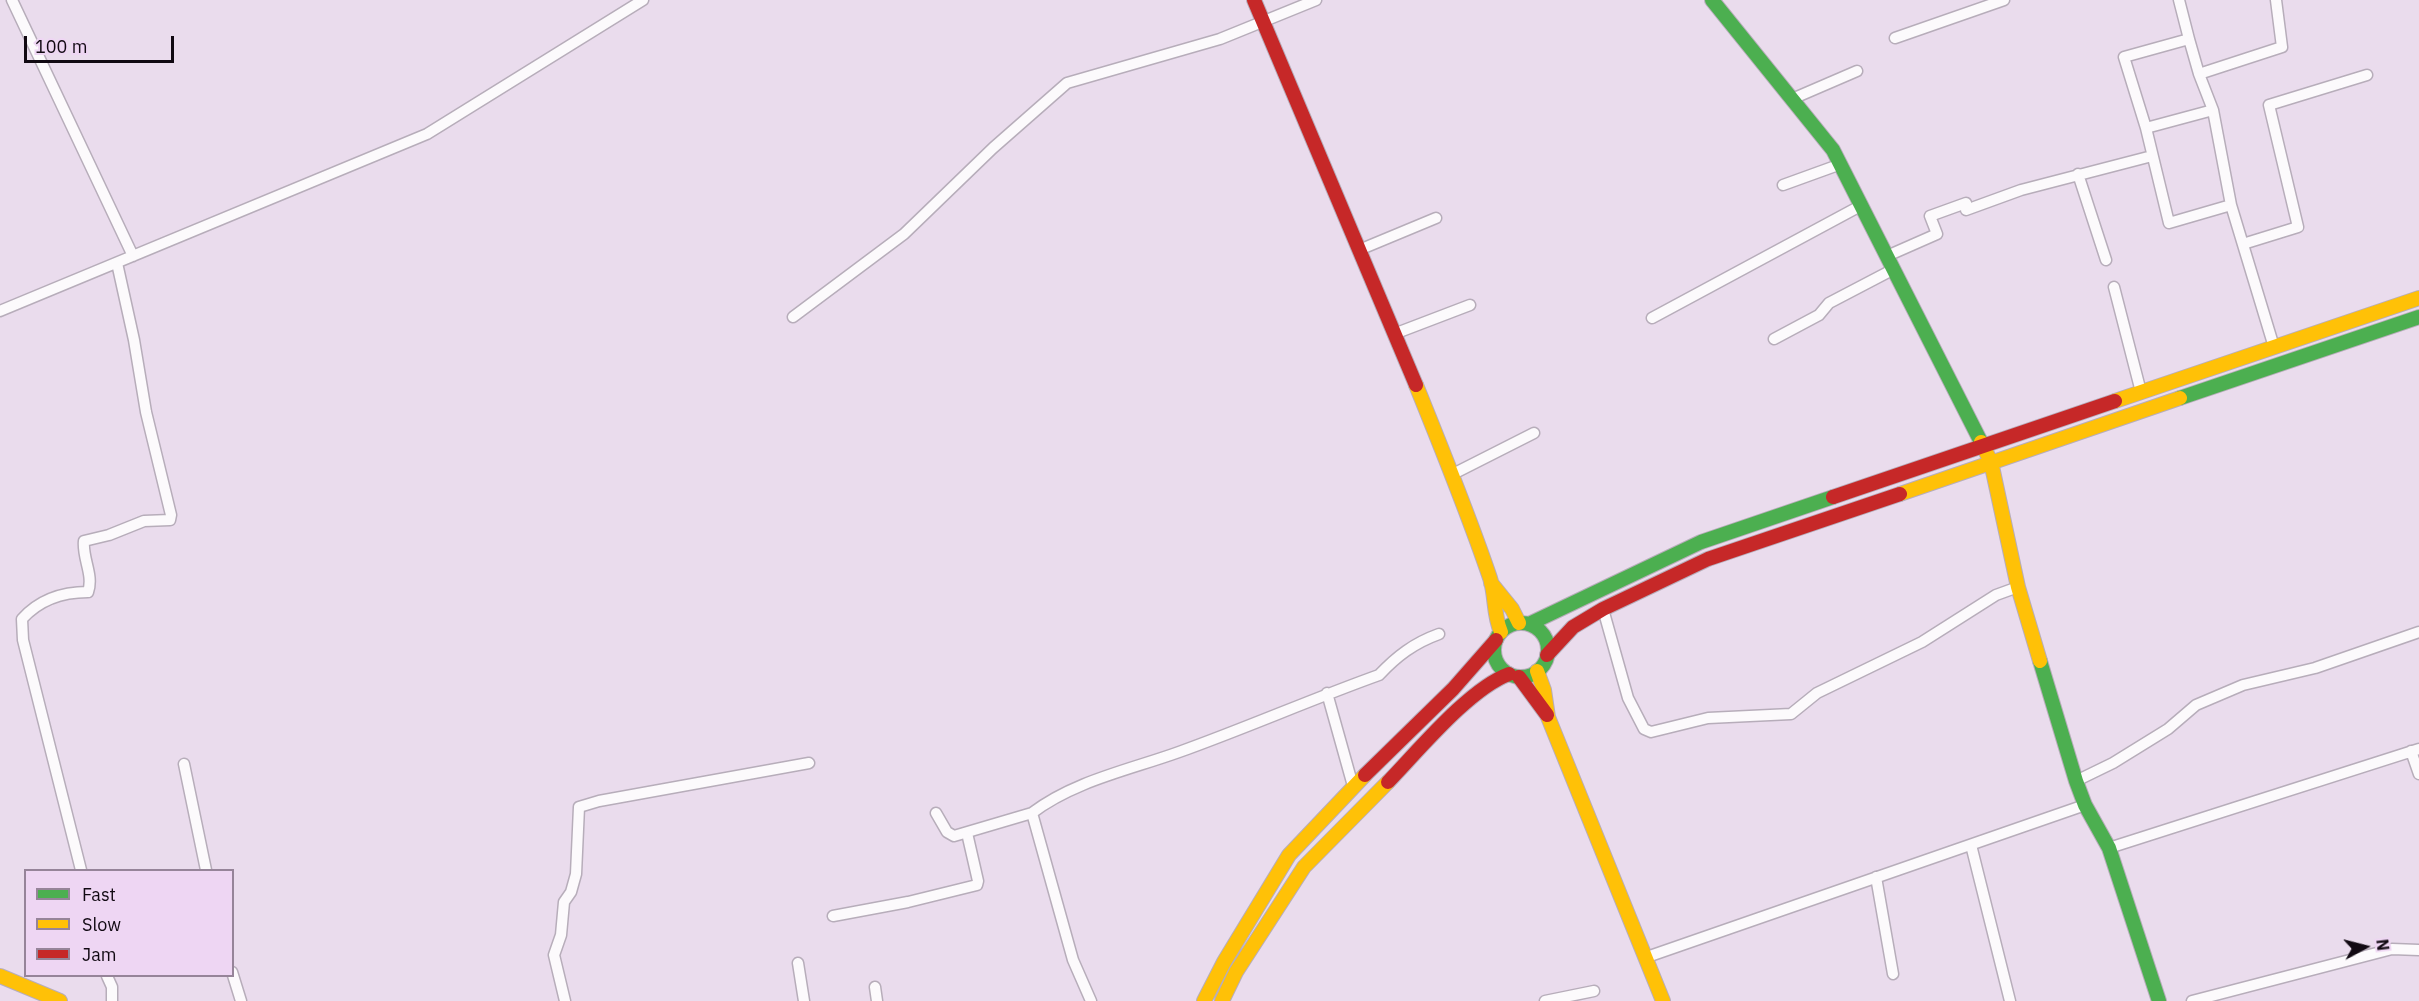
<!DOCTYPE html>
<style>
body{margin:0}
#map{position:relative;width:2419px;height:1001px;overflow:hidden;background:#eadced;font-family:"IBM Plex Sans",sans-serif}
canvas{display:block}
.legend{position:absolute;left:24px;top:869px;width:210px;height:108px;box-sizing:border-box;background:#eed6f3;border:2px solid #968499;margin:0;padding:8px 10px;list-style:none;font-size:18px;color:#110912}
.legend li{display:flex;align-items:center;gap:12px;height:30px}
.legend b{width:30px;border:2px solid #968499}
.north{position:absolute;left:2335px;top:917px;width:60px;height:60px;-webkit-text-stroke:4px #eed6f3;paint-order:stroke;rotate:83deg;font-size:16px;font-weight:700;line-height:24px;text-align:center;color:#110912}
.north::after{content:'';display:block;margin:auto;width:21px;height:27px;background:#110912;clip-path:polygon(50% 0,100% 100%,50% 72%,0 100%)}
.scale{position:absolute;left:24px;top:36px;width:150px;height:27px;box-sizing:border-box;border:3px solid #110912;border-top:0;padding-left:8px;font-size:18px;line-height:21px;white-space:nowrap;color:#110912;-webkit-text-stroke:4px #eed6f3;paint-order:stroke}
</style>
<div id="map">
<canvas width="2419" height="1001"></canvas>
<ul class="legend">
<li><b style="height:8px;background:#4caf50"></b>Fast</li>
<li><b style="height:8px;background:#ffc107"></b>Slow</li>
<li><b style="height:8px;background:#c62828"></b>Jam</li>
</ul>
<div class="north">N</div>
<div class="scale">100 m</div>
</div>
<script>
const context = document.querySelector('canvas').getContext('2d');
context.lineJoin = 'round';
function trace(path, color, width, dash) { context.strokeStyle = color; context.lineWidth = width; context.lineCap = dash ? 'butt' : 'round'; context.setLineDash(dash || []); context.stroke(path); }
const street = new Path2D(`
 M12,0L133,256
 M2179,0L2189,39
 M1895,38L2004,0
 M2199,74L2213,110L2231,205
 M1792,99L1857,71
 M2146,128L2213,110
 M2078,174L2106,260
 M1783,185L1841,164
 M2243,244L2298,227L2269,105L2367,75
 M1359,250L1436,218
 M1887,256L1937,234L1930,216L1966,203V210L2021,190L2152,156
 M2114,287L2141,392
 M0,311L427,134L643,0
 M793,317L904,234L993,148L1067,83L1220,39L1316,0
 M1652,318L1862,205
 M1394,334L1470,305
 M1774,339L1819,315L1829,303L1894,269
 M2274,347L2231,205L2169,223L2146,128L2124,57L2189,39L2199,74L2282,47L2276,0
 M1453,474L1534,433
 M1603,609L1628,698L1644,729L1651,732L1708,718L1791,714L1817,693L1922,642L1996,595L2018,587
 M1327,693L1353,786
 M2411,751L2419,774
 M184,764L206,870
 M2076,781L2113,763L2168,729L2196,705L2243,685L2315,668L2419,632
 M936,813L947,832L954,836L1032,813
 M1971,845L2010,1001
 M2109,848L2419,749
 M81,870L23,640L22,619C39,600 63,592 88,592C94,575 82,558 84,541L109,535L144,521L170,520L171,515L146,412L134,340L117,263
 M1876,877L1893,974
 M833,916L908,902L977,885L978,881L967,833
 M1647,957L2085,805
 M798,963L804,1001
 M232,972L241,1001
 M107,976L112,987V1001
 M875,987L877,1001
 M565,1001L554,955L561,935L564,902L571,892L576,874L579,807L599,801L809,763
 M1091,1001L1073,960L1032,813C1074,781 1129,770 1179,752C1246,728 1312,699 1379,675C1397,656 1414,643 1439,634
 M1545,1001L1594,991
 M2192,1001L2392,949L2419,950`);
const fast = new Path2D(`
 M1712,0L1833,150L1981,442
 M2180,398L2419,317
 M1494 650a27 27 0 1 1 54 0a27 27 0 1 1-54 0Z
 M1529,624L1701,542L1833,497
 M2040,661L2076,781L2085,805L2109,848L2159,1001`);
const slow = new Path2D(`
 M1416,385C1442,449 1468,513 1490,578C1496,596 1493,614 1501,632
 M2115,401L2419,298
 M1981,442L1991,462L2018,587L2040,661
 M1900,494L2180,398
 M1491,583L1512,609L1519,623
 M1537,671L1544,690L1548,717L1663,1001
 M0,976L60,1001
 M1204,1001L1224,962L1289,855L1365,775
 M1222,1001L1236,972L1304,867L1388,782`);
const jam = new Path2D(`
 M1254,0L1416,385
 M1833,497L2115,401
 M1547,655L1573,627L1603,609L1708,559L1900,494
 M1519,677L1547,715
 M1365,775L1453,689L1496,640
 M1388,782C1419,750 1469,689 1509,674`);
trace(street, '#b7adba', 13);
trace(fast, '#b7adba', 16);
trace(slow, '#b7adba', 16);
trace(jam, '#b7adba', 16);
trace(street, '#fcfafc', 10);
trace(fast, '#4caf50', 14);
trace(slow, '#ffc107', 14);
trace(jam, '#c62828', 14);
</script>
